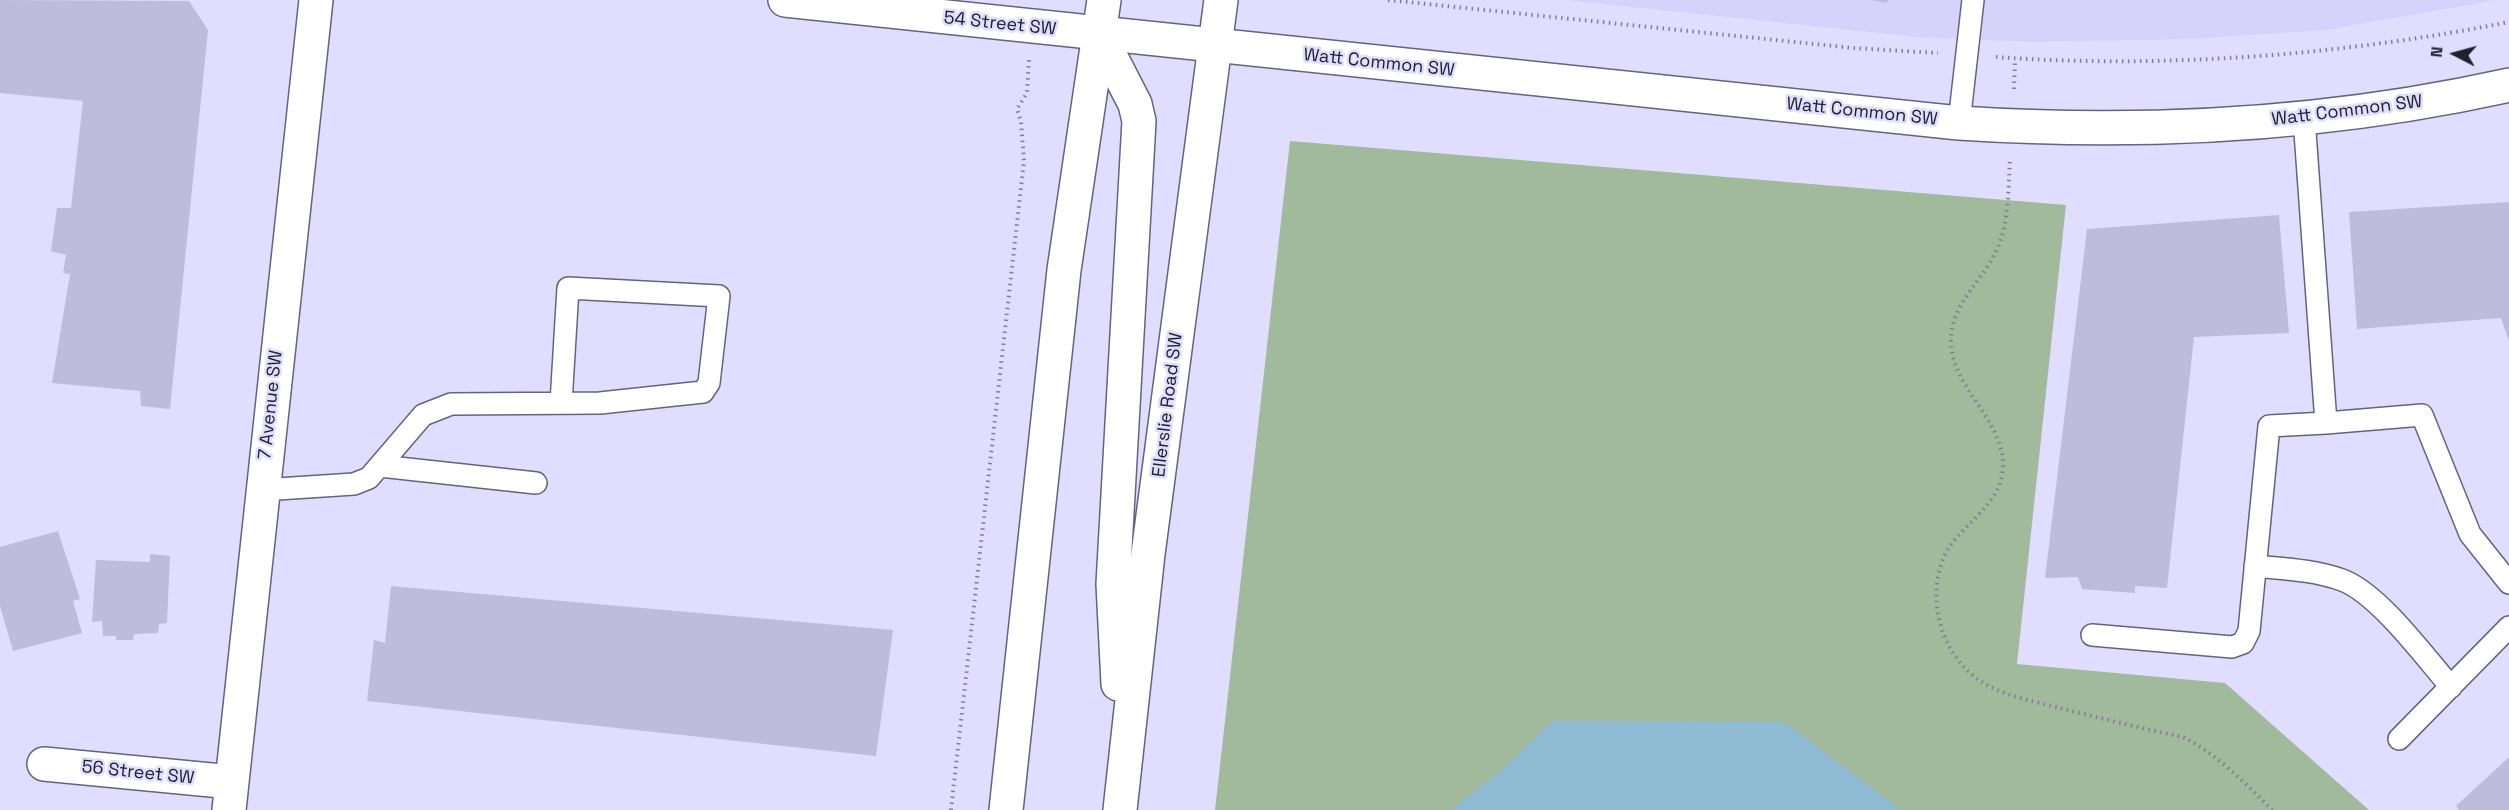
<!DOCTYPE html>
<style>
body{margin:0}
#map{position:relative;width:2509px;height:810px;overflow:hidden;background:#e0ddff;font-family:"Space Grotesk",sans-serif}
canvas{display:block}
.north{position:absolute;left:2425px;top:24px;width:60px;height:60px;-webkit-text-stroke:4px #e0ddff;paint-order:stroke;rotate:276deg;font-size:16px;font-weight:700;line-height:24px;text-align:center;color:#21202c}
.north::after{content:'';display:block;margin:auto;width:21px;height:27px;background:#21202c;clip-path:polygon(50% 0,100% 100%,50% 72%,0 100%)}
</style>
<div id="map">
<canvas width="2509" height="810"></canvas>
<div class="north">N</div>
</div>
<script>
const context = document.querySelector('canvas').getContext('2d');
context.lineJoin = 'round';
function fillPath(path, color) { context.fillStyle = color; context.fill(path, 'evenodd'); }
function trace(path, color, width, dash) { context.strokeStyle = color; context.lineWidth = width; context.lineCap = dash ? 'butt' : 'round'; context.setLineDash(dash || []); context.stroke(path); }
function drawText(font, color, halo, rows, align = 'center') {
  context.font = font + ' "Space Grotesk",sans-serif'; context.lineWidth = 5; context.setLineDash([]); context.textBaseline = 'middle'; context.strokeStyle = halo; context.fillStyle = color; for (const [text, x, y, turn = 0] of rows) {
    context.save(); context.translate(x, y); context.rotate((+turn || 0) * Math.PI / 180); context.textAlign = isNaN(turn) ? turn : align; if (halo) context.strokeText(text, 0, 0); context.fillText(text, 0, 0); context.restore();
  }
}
fillPath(new Path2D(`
 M1565,0H2496L2325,30L2190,39L2031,42L1917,37Z`), '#d7d2fb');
fillPath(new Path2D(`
 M1290,141L2066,205L2017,664L2225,683L2369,810H1215Z`), '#a1ba9b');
fillPath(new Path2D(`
 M1553,721L1784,722L1901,810H1451L1497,774Z`), '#8fbad4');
fillPath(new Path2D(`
 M0,0L189,1L208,30L170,409L141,406L140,391L52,383L70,274L63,273L66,255L51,251L57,208H71L83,101L0,93Z
 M1871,0H1888L1887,3Z
 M2509,202V341L2501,318L2357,329L2349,212Z
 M2279,215L2289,333L2194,337L2167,588L2135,586V593L2082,589L2078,577L2045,578L2087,229Z
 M58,531L80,599L73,601L82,633L13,651L0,606V547Z
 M150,554L170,556L167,623L159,624L158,633L134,634L133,640H116V636H103L102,621L92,622L96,560L150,562Z
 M391,586L893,630L876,756L367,701L374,640L385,643Z
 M2509,757V810H2459L2456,806Z`), '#bfbbdc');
const service = new Path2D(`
 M2304,118L2326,423L2422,415L2470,534L2509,583
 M1959,123L1973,0
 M380,466L536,483
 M262,490L354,484L369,478L423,415L451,404L600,403L703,392L709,383L719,296L568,288L561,403
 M2255,566C2285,569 2314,570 2342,580C2378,593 2425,657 2451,687
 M2092,635L2232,647L2243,643L2249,631L2269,426L2326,423
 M2399,739L2509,627`);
const minor = new Path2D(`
 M44,764L232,782
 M229,810L316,0`);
const tertiary = new Path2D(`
 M785,0L1959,123C2143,135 2329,125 2509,85`);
const secondary = new Path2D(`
 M1099,34L1135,104L1139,121L1113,584L1118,684
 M1006,810L1064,270L1104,0
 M1120,810L1148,554L1221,0`);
trace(service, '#66627f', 24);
trace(minor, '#66627f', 36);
trace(tertiary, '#66627f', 36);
trace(secondary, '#66627f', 36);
trace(new Path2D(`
 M1388,0L1853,48L1938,53
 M1996,57C2167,69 2342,55 2509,22
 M2014,89L2015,59
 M2010,162C2008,190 2009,221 1998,247C1985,279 1952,302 1951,338C1949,390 2011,422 2002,475C1996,510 1955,528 1943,559C1925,606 1945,665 1991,687C2013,698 2040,703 2064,709C2104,719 2144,729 2183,737C2218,755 2245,783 2272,810
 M951,810L1024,161L1021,122L1017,109L1027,93L1029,60`), '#817f96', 4, [1.5, 4.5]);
trace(service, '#fff', 21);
trace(minor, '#fff', 33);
trace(tertiary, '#fff', 33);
trace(secondary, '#fff', 33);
drawText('18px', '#21202c', '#e0ddff', [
 ["54 Street SW",1000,24,6],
 ["Watt Common SW",1379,63,6],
 ["Watt Common SW",2347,111,-7],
 ["Watt Common SW",1862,112,6],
 ["7 Avenue SW",271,405,-84],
 ["Ellerslie Road SW",1168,405,-83],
 ["56 Street SW",138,773,6]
]);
</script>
